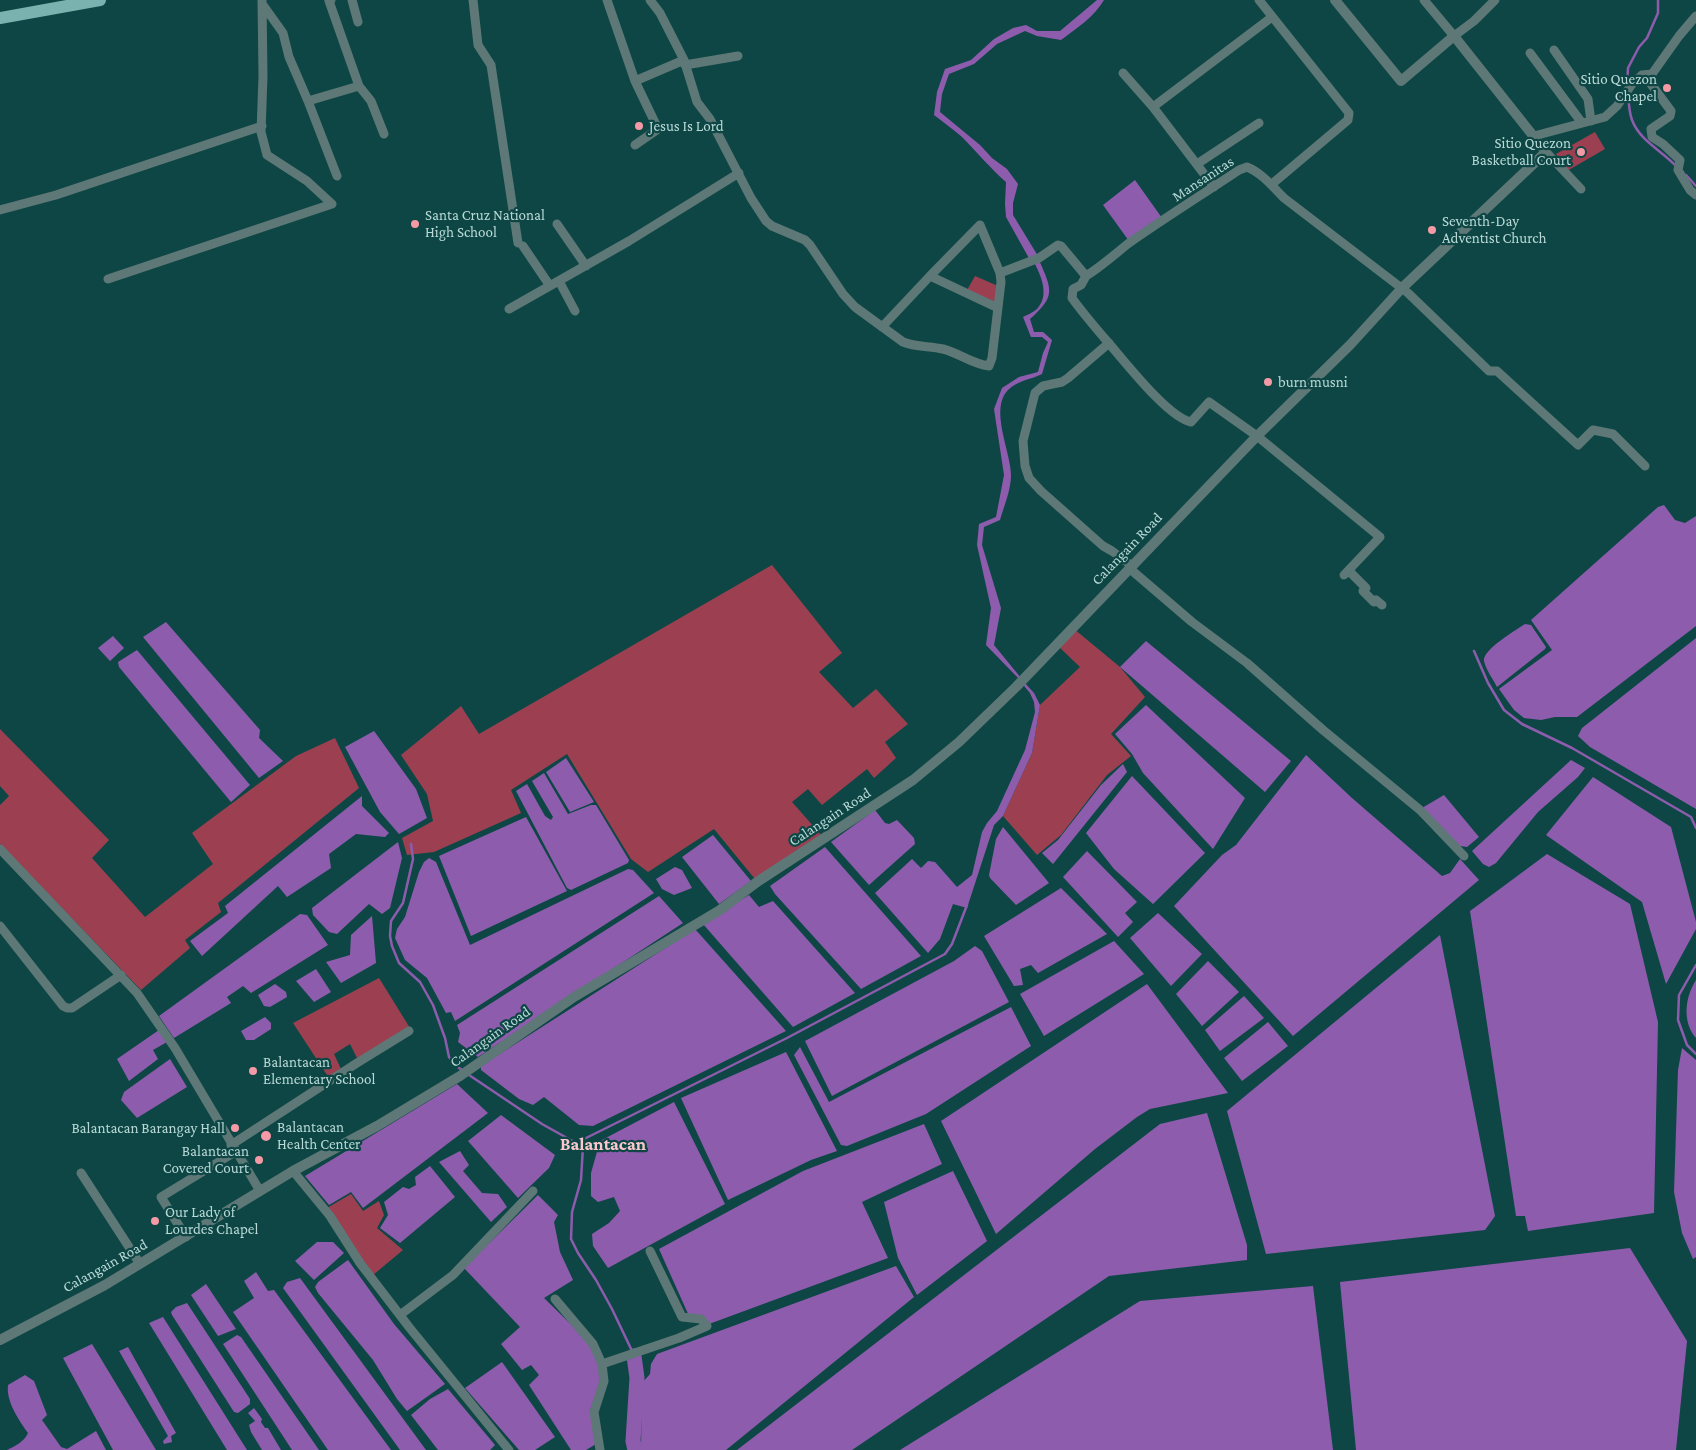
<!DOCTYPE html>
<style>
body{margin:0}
canvas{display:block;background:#0d4644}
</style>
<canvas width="1696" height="1450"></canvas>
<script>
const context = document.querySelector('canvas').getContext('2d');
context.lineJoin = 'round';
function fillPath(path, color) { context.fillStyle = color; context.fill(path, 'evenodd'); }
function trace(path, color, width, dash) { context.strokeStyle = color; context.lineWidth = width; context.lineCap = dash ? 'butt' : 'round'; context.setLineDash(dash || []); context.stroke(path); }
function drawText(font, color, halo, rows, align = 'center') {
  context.font = font + ' "Crimson Pro",serif'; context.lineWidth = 4.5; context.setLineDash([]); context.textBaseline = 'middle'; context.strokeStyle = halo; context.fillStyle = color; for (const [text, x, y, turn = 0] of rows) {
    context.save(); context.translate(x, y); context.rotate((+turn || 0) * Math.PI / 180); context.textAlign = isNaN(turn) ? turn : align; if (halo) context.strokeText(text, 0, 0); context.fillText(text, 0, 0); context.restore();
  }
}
fillPath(new Path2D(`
 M1595,132L1605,149L1567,171L1556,154Z
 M975,276L998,286L997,306L966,292Z
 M772,565L842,653L819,672L853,708L876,689L908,724L885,742L896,758L874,778L867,769L822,805L808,789L792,802L822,836L755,879L714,829L648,872L631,859L567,754L511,790L521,813L434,852L407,855L402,838L433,821L427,794L401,755L461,706L479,734Z
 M1074,629L1120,667L1145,697L1111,734L1131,756L1107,775L1061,835L1037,855L1003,816L1032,753L1040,705L1080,667L1058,646Z
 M0,729L109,840L92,858L145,917L213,864L192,833L296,756L335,738L359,788L218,903L221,912L185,940L190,948L141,990L0,844V805L9,796L0,786Z
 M379,978L410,1028L358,1060L350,1044L334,1054L341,1069L329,1078L293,1023Z
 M351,1194L363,1211L379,1201L384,1215L377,1228L403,1250L373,1275L362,1261L327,1208Z`), '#9c4051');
fillPath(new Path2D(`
 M1097,0H1104C1094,17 1077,28 1061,40L1037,36L1025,31L997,44L974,64L949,74L942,94L940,112L980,145L992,158L1007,169L1018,184L1013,203V215L1038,256L1030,260L1006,217L1005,204L1006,182C990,168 977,152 962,137C953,129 943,122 934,115L937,92L945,69L971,60L994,39L1013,28L1026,25L1037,31H1060Z
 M1135,180L1162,218L1129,241L1103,205Z
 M1039,260C1052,290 1056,296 1030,319L1034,332H1043L1052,340L1042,374C1030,380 1018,380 1008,390C989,409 1011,452 1011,475C1011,490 1004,506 1000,520L984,527L982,545L1001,608L994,645L1021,678L1020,680L986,645L991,608L977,545L979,524L996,517L1004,475L994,409L1002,388L1019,377L1038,372L1043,353L1048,342L1042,337H1031L1023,317C1027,315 1034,312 1037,309C1050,295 1041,276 1034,262Z
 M1664,505L1675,520L1685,523L1696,516V626L1577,717H1555L1541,720L1524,718L1514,710L1499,689L1552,650L1531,620L1658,507Z
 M166,622L260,730L259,738L283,761L259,778L143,637Z
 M1525,624L1531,625L1546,647L1545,649L1497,687C1493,679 1486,670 1484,661C1482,650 1516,630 1525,624Z
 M113,636L124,648L110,661L98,648Z
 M1696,638V809L1590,747L1578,736L1582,728L1591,721Z
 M1146,641L1291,761L1265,792L1120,667Z
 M137,650L250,785L231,802L119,667L118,662Z
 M1020,681H1023L1034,693L1040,705L1032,753L1003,816L994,825L967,908L953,904L940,939L928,953L875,893L912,859L921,868L928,861L935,862L957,887L972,875L982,832L987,823L997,811L1025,750L1035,712L1034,702L1030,693Z
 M1146,705L1245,798L1213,849L1143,773L1132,754L1115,734Z
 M374,731L416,789L427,818L399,834L380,812L345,747Z
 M1306,755L1352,798L1442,876L1450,873L1460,859L1479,880L1293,1036L1174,906L1222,855L1236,845Z
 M566,758L594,802L570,812L546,772Z
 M1571,760L1585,768L1578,777L1538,812L1496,863L1489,867L1483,864L1472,851Z
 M1123,764L1127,772L1053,864L1042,853L1058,840L1101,785Z
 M544,773L568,814L591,805H596L629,860L628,863L571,890L567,888L516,791L527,784L545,816L551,820L553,817L532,781Z
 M1132,776L1205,853L1153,904L1114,869L1086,833Z
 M1593,777L1671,827L1696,922V929L1666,984L1642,902L1546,835Z
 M1444,795L1479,837L1467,847L1460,846L1422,808Z
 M362,796V806L389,833L385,837L356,834L329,854L331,868L287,897L278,886L202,956L190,941L228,913L225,906Z
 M875,810L885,823L889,824L897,820L914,838L915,844L869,885L831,842Z
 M526,817L567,891L471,936L439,856Z
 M1003,827L1049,883L1016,905L990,878L989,875L996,839Z
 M713,835L751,881L719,904L682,857Z
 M398,842L402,858L390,908L382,914L369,904L337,934L329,932L313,915L312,908Z
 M825,847L921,956L861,989L775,894L770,886Z
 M1087,851L1137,902L1125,913L1133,922L1118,937L1063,877Z
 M1547,854L1630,904L1658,1022L1654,1213L1528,1231L1525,1216H1516L1470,911Z
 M429,858L436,862L470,945L628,869L633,870L654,893L455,1021L451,1012L446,1013L427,978L405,960L395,938L397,929L405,917L419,872L424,862Z
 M675,867L682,870L692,888L674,895L662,889L656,879Z
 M1061,888L1107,934L1038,973L1031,965L1020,969L1023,985L1014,986L984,936Z
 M749,895L759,907L773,901L855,993L793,1027L703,924Z
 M659,896L683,923L478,1057L458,1042L460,1033L457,1025Z
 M1158,913L1202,954L1171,986L1130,938Z
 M300,914L307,915L328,945L251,993L243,986L227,997L231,1003L174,1038L159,1016Z
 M372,916L376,963L341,983L326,962L350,955L351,935Z
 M695,929L786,1031L593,1126L579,1125L544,1097L533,1105L519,1099L481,1070V1066Z
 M1440,935L1495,1216L1485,1230L1266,1254L1227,1111Z
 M1114,941L1144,974L1044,1036L1020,994Z
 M975,946L982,951L1009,1002L832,1096L805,1041L954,961Z
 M1208,961L1239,992L1202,1026L1176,994Z
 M316,969L331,992L314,1002L296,981Z
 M1696,980V1038C1682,1022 1685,997 1696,980Z
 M275,984L286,992L287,997L270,1007L264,1006L258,995Z
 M1147,984L1228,1093L1150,1109L1137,1117L1095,1149L996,1234L941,1121Z
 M1244,996L1264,1018L1220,1051L1205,1030Z
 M1011,1007L1031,1046L926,1114L847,1146L841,1145L794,1055L800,1047L829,1102Z
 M265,1017L271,1023V1029L254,1040H246L241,1031Z
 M1268,1022L1288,1046L1242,1081L1224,1058Z
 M159,1030L167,1042L153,1050L158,1059L129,1081L117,1059Z
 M1682,1048L1696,1060V1257L1693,1259L1682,1233L1674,1192L1678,1070Z
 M786,1052L837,1151L811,1160L728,1200L681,1098Z
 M170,1059L187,1087L137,1118L121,1100L124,1092Z
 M457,1084L488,1113L363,1208L351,1192L329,1205L305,1176Z
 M674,1102L725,1204L608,1268L593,1246L592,1234L609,1223L620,1211L614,1197L598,1202L591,1196V1173L600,1141Z
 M1207,1113L1247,1245V1260L1109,1276L852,1450H737L1160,1124Z
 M501,1115L555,1155L549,1168L518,1198L468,1141Z
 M924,1124L942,1164L862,1202L888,1258L709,1324L689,1316L659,1249L803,1171Z
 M460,1151L469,1165L463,1171L482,1193L498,1194L507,1207L491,1222L439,1162Z
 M430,1166L455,1197L400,1243L380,1228L388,1215L384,1202L403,1187L409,1189L416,1185L415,1177Z
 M953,1171L987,1241L917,1295L898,1258L884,1202Z
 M538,1195L558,1215L554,1222L560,1252L573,1280L544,1298L593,1346L602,1378L590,1410L596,1444L586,1450H571L529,1385L539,1375L531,1365L522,1370L501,1344L520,1327L464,1268Z
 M317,1242H333L344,1253L314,1280L295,1261Z
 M1630,1248L1687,1341L1676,1450H1356L1340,1282Z
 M348,1260L394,1324L445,1384L407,1411L397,1399L373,1360L318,1293L315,1287L318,1282Z
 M896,1266L914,1297L726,1450H641L642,1383L650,1374L651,1364L657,1354Z
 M256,1272L268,1291L274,1290L391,1450H328L233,1312L254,1298L244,1281Z
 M300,1278L426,1450H400L283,1288L287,1282Z
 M206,1284L236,1329L218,1336L191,1295Z
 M1313,1286L1333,1450H900L1140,1301Z
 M187,1303L250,1399V1404L238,1413L234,1412L172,1315L171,1312L176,1307Z
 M163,1317L247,1450H227L149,1323Z
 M237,1335L241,1337L319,1450H292L223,1344Z
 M92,1344L156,1450H113L63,1358Z
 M128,1347L176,1433L171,1436L172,1442L164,1444L163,1441L168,1436L119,1351Z
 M502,1362L555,1437L535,1450H519L465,1388Z
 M25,1375L34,1381L47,1415L42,1420L61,1447L67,1449L96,1431L106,1450H7C15,1446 24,1442 28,1433C19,1420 6,1402 8,1385Z
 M448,1389L495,1445L490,1450H438L411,1415L430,1399Z
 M254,1408L262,1419L261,1422L265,1428H268L281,1450H262L251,1432L249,1425L255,1421L248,1413Z`), '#8e5cad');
trace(new Path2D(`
 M1627,85L1628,68L1639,47L1647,38L1658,13V0
 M1628,96C1629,103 1629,112 1632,120C1640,141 1661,150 1676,166
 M1686,175L1696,186
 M1474,651L1488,683L1504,710L1522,724L1572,748L1691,817L1696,828
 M411,844L413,859L403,903L391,921L390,936L392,946L399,963L420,982L433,1005L445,1038L449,1057L455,1065L462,1070
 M1696,965L1679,995L1678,1020L1687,1045L1696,1054
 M469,1075L542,1124L576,1143
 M633,1353L612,1309L596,1280L578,1253L571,1239L572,1212L581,1180L583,1146L576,1143L787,1038L945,954L952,944L967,905`), '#8e5cad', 2.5);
trace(new Path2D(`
 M634,1356L637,1378L633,1441L635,1450`), '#8e5cad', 15);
trace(new Path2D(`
 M331,0L329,1L359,86L371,101L384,134
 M352,0L358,22
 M473,0L478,45L491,65L518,243
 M607,0L635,81L658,129L635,145
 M650,0L660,13L684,60L697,102L710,119L751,198L766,221L772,226L805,240L810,245L843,294L855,307L903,342C915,347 930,346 943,349C959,353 972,364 989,366L992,358L1001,282L1000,273L1039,258L1058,245L1061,246L1086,276L1081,285L1073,289L1072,298C1082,312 1094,326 1106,340C1123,359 1167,417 1191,422L1209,402L1257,436L1380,537L1344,575
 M1259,0L1349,113L1348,120L1272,184
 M1424,0L1454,36L1474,21L1495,0
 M263,5L283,33L289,57L308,101L337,176
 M1696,16L1679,36L1652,74L1651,84L1671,111L1670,116L1651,129L1652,137L1663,144L1680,160L1678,170L1690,190L1696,195
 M1554,50L1588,99L1591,121
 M1530,53L1582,123
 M685,65L738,56
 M1123,73L1153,107L1214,187
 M635,81L684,60
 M308,101L359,86
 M1153,107L1272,17
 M1534,136L1605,117L1617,106L1632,84L1642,75L1652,74
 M1546,152L1581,189
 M1197,164L1259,123
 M0,210L56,195L262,126
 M557,224L586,266
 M523,246L550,286
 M930,276L980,225L1000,273
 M1086,276C1102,266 1115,254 1129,243C1165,218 1203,194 1239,170L1247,167C1262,173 1273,187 1284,198L1408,293L1489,371H1497L1578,445L1593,430L1613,434L1645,466
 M108,279L332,204L307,181L267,155L261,132L263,76L262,0
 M559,281L575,311
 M509,309L629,241L739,173
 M882,327L930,276L998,308
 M1109,343L1068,378L1062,382L1043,386L1035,393L1023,441L1025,466L1029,478L1041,491L1103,546L1112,551L1132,566
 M1129,568L1192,622L1247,663L1323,730L1420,810L1464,856
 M1349,571L1366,588L1363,591L1374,602L1376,600L1382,605
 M0,849L137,993L175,1048L260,1191
 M0,926L63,1006L67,1008H72L121,975
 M231,1145L357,1063L409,1031
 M293,1171L330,1216L360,1263L409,1327L509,1450
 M81,1173L140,1264
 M186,1237L161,1197L235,1152
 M555,1299L593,1344L602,1364L604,1381L594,1412L600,1450
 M400,1315L453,1275L533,1191
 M602,1364L679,1338L707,1326L701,1319L682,1317L650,1251`), '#5d7876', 9);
trace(new Path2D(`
 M0,1340L105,1285L293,1171L377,1126L460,1076L574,997L720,910L757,882L913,780L959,742L1016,687L1257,436L1350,345L1402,288L1546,152L1454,36L1401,81L1335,0`), '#5d7876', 10);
trace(new Path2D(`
 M0,18L100,0`), '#79b2ae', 12);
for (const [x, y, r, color] of [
 [1667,88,5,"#f49aa6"],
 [639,126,5,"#f49aa6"],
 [1581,152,5,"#f49aa6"],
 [415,224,5,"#f49aa6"],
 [1432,230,5,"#f49aa6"],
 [1268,382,5,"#f49aa6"],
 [253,1071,5,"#f49aa6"],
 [235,1128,5,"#f49aa6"],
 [266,1136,6,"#f49aa6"],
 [259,1160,5,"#f49aa6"],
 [155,1221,5,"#f49aa6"]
]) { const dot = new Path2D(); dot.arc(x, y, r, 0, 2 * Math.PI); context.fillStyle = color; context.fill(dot); trace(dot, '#0d4644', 2); }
drawText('15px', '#b8d9d7', '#0d4644', [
 ["Sitio Quezon",1657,79,"right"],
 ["Chapel",1657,96,"right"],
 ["Jesus Is Lord",649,126],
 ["Sitio Quezon",1571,143,"right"],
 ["Basketball Court",1571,160,"right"],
 ["Santa Cruz National",425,215],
 ["High School",425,232],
 ["Seventh-Day",1442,221],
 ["Adventist Church",1442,238],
 ["burn musni",1278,382],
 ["Balantacan",263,1062],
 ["Elementary School",263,1079],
 ["Balantacan",277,1127],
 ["Health Center",277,1144],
 ["Balantacan Barangay Hall",225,1128,"right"],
 ["Balantacan",249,1151,"right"],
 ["Covered Court",249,1168,"right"],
 ["Our Lady of",165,1212],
 ["Lourdes Chapel",165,1229]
], 'left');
drawText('15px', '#b8d9d7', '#0d4644', [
 ["Mansanitas",1203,179,-33],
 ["Calangain Road",1127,549,-46],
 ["Calangain Road",830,817,-33],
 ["Calangain Road",490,1037,-35],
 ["Calangain Road",105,1266,-29]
]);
drawText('bold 18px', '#fcc8ce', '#0d4644', [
 ["Balantacan",603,1144]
]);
</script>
